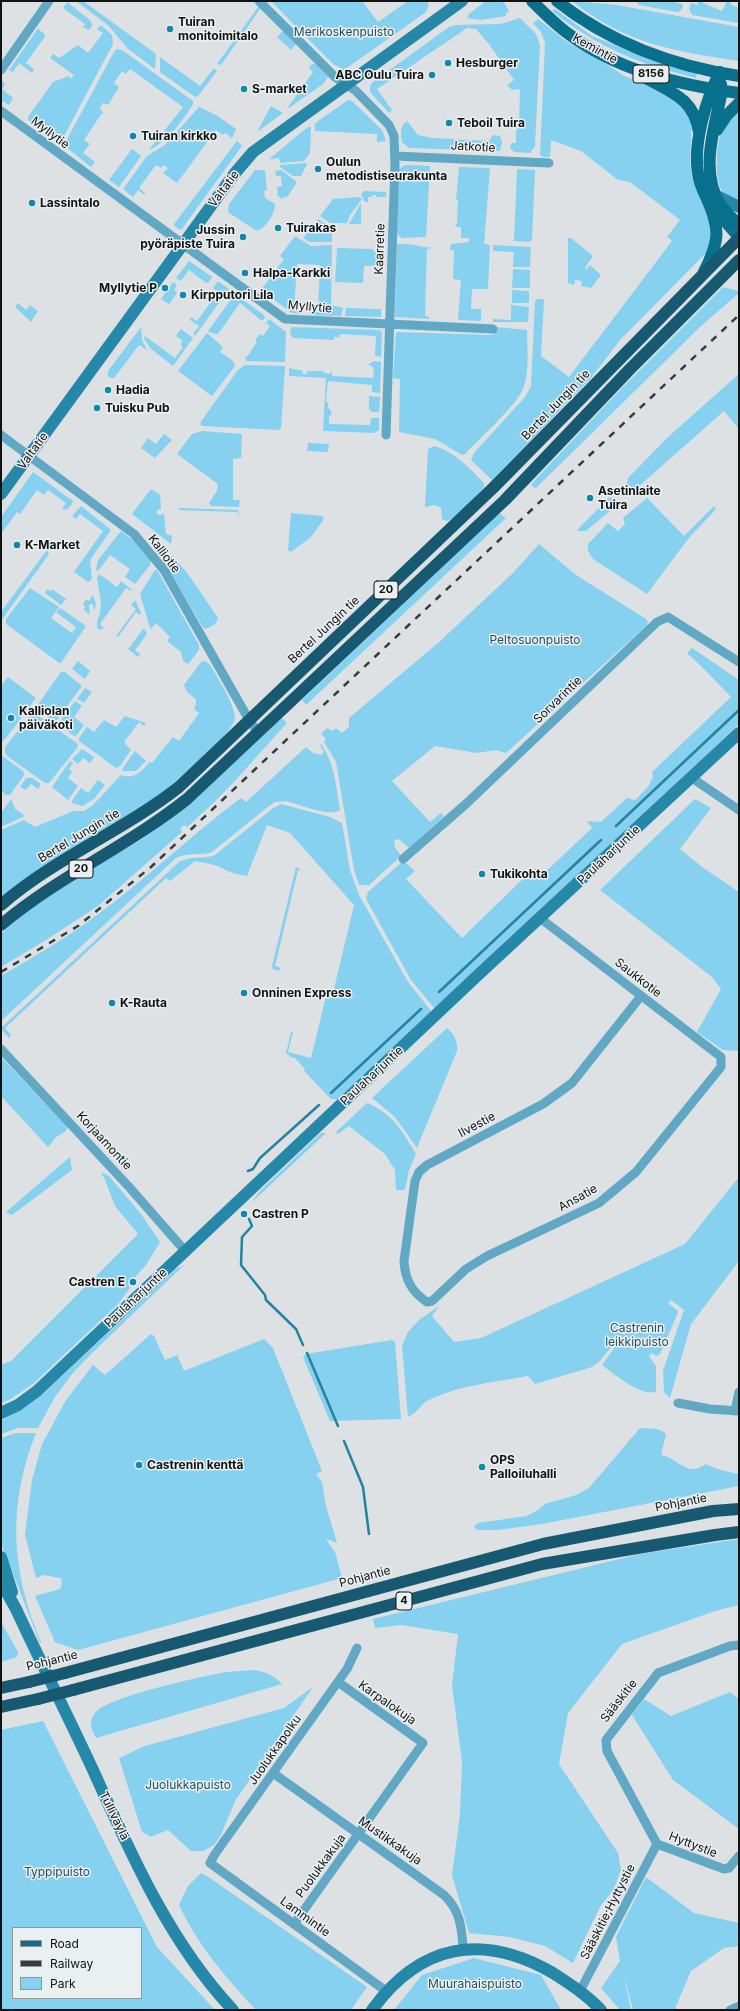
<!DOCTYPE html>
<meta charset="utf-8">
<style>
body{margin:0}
#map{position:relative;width:740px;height:2011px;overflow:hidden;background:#dde1e4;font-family:Inter,sans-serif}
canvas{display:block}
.frame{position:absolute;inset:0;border:2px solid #111313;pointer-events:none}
.legend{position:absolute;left:12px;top:1927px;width:130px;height:72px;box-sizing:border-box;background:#eaeff1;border:1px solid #939798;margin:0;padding:5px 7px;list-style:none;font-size:12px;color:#111313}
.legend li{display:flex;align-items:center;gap:8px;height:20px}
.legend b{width:20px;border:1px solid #939798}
</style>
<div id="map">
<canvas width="740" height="2011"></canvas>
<div class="frame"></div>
<ul class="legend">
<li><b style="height:5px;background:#086f8d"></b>Road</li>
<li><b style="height:5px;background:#383b3b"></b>Railway</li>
<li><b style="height:11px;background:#85d1ef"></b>Park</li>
</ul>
</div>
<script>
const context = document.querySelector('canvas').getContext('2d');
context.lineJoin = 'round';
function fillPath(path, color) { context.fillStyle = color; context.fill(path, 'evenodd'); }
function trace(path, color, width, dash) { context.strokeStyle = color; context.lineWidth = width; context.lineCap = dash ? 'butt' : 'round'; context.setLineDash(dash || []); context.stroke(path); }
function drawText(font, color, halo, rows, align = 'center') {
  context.font = font + ' Inter,sans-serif'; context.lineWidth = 3; context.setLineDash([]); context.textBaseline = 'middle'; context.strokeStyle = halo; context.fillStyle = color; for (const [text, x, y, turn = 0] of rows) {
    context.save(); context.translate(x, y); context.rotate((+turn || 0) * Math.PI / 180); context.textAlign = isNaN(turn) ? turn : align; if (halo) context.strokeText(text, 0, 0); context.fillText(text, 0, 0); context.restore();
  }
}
fillPath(new Path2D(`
 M76,1H83L156,54L155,69L127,48L109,26Z
 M271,1H362L378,22L408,1H427L429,5L426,12L344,70L333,64Z
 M486,1H503L509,11L506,14V16L481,20L467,18L469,14Z
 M572,1L617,5L739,27V61C673,51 626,44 572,1Z
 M637,1H670L682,4L683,7L680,11L677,12L639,5Z
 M699,1H703V3L722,11L727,1H731L730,4L739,8V23L692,15L689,9L691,3L697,5Z
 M67,2L91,21L92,26L89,30L83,27L85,24L63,8Z
 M259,6L260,9L221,65L217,64Z
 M555,9L592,36L657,62L697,73L696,78C640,64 598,48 552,11Z
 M520,18L536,34L540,45L535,146L530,153L514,152L510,148L511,143H516V131L519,127L520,89L512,90L507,85L514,80L489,44L476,29L467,28L377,89L392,110L389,113L370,92V86L373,82L449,27L457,25L501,24Z
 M538,19L567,42L608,65L624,76L653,87L677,99L692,121L690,160L692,177L707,212L713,233L707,252L621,339L590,379L492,480L471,460L474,453L525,397L531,386L535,302L537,299H544L541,356L569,377L672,241L667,237L680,220L630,182L618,180L581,151L551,140L550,157H543L540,155L545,43L541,32L533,23Z
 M101,25L112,35L113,44L62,140L58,141L28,120V117L53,82L69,76L70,79L74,75L50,58L53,54L59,58L78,45L88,53L103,33L97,29Z
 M39,27V30L45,34L44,38L26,63L34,69L32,73L19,63L13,72L9,70Z
 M282,32H284L296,44L291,50L277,37Z
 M117,49L122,50L193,101V104C182,123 167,141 148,151L183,107L130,69L126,74L122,71L114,83L119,87L108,105L102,103L100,109L105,114L102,113L84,140L90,144L83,153L95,162L91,167L66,147L65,143L114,52Z
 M160,57L200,86L214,68L217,71L198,96L195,97L160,72Z
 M312,64H316L328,77L323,84L289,108L288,107L313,72L309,68Z
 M2,81L5,84L2,89L13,98L9,105L1,100Z
 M348,100L352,101L382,130L386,141L377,142V134L315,131V124L318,121Z
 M271,106L283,113L257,132Z
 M739,106V203C734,200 726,197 723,193C713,179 716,137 725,123C729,117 734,112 739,106Z
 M199,107L216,115L236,129L232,138L225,133L223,135L216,130L177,183L163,173L168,168L164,165L161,168L156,165L139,188L145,193V195L138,190L133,197L123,189L147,156L165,145Z
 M407,121L418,135L433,138L489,141L493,135L500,136L502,142L500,151L409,148L402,142C401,133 399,126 407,121Z
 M308,127H311L310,153L304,161L280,163L279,158L269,159Z
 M237,141L242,146L237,153L181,230L175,227L174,224Z
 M132,149L141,156L119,187L109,180Z
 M305,163L307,164L301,176H293L280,167V165Z
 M405,165L430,166L426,237L402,238L397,234L399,169Z
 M459,167L490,168L484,244L490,245L488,289H472L471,309H481V321L458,320L461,280L453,279L454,250H450L451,244L469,242V238H461V227H455L457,223L458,200H456Z
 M517,169L535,170L532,240L529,242L514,241Z
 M255,170H265L267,190L264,191L265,198L275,204C276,212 266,228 257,231L229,213L228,209L229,204Z
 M281,170L297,182L288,196L281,199L280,197H278L277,187L282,186L281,176H276L275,171Z
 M364,191L386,192V197H376V195H372V197H368V202H365L361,195Z
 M359,197L362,199L350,215L347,223H330L320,216L333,199Z
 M361,203V224H349Z
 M318,219L332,228V242H310L303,238Z
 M295,236L311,246L332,245L331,305L343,308L341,316L310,315V312H318L320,265L297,264L294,311L302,312V314L292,313L261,290L284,259L280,256Z
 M568,238H571L593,256L585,268L587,269L590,265L601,275L591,288L581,286L582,281L575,280L574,285L568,283Z
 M397,244C409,243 420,247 433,248L427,249L425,316L429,317V319L395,317Z
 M493,245L531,247L530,267H513L514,252L493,251Z
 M337,248L372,249L377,254H384L383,265L364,266L363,283L335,282Z
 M189,261L212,277L209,282L206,283L189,270L181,281L176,278Z
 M513,269L530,270V288H512Z
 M218,281L229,289L195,336L193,334L199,326L190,320L191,317L197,321L218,292L213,288Z
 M173,282L177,285L174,290L177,293L169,304L161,299Z
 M723,287L738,291V294L701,326L536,488L533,487L531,485L535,480L622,388Z
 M512,290L529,291V303H512Z
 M235,294L264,315L265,318L262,321L240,303L218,334L212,333L208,331Z
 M18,303L26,310L30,305L38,311L31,322L15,307Z
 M511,305L529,307L528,322H493V319L511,320Z
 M346,308L381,309V317L345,316Z
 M269,319L286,332L285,362L246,361L245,356L247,357L257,342L255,340L260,334L263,336L270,326L266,323Z
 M141,327L142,340L147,350L139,345L114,378H111L108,376V371Z
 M291,327L379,330L382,332L381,357L375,356L376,336L340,334L339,337H334V340L293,338L290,333Z
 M495,327L527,330C527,348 530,372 523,389C515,407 479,439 465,454L462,455L435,439L399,432L400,379L393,378L396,332L493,335Z
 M181,329L193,338L173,366L150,348L144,338L145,336L175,358L183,347L181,346L182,340L176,336Z
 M207,333L223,347L220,352L233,361L235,366L212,396L178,371Z
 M375,361L381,362L380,393L372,392V385L328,381L326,401L328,403V406L332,414L329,416V424L370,425L371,418H379V430L374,433L323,431L326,378L289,376V368L303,371V374H307V371H322L324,373L330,374L332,371V376L373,378L374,368L368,364Z
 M245,365L285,366L281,428L278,430L202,426L200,424L202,420L238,370Z
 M739,374V429L724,411L630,494L625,491L628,478L668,437Z
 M369,396L380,397L379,412H372L369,409Z
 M202,431L242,434L241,458L233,459V500H240L239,507L211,506L209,503L217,491L218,484L177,454L192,434Z
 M164,434L172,440L155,458L141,448L148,438L156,444Z
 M308,443L329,444L328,452L307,451Z
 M434,446C454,451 470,469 484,483V487C474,498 462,516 447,521L442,519L441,508L435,505L425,507L428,449Z
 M33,472L73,501V502C70,507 67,511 62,509L66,503L48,490L44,495L37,490L20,514L17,512L1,534V517Z
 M151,489L160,495L161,509L157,510V515L164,514L166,534L172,536L171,544L132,514Z
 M610,497L614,499L618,504L586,531H578V529Z
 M647,498L684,536L714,506L716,509L688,539L647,594L593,559L588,551V544L608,523L618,531L625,524L623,518Z
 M81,506L111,530L90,560L92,579L88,582L74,572L103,531L80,514L76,519L72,516Z
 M179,508L237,510L239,512L238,518V512L179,510Z
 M291,513L322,516L324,519L311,537L291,552L288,550Z
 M499,513L506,518L306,705L302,700Z
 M121,531L133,540L151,559L150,565L135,584L125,577L130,569L110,555L98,571L96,570L98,560Z
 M539,544L576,575L646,619L648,622L647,625L506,753L496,750L477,753L435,746L392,781L430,822L441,813L444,816L409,848L400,840L397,839L394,841L395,847L401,856L369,885H359L354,870L336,762L324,742L326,739L321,734L327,728L332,731L336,728L342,733L349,727V718L438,643L513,573Z
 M47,550L49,554L44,561L1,621V612Z
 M172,556L188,574L218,618C217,624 211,627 205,629L202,626L167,567L165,562Z
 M155,570H157L199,645V650L188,664L183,661L181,652L167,641L170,637L156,623L151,629L149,625L140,594Z
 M99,574L117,587L121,581L132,590L131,591L126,588L100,624L104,628L100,630L97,628V622L100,613L101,602L97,578Z
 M30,588L59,607L51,618L72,633L76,627L56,612L60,608L86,626L61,663L58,662L6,624V619Z
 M47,589L51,591L52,589L66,599L61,605L45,593Z
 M93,595L96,604L94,611L93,604L89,605L90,615L84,610L85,606L83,604L86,599L89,601Z
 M135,600L141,613L140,615L136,612L118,637L116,636L136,609L131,605Z
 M144,628L147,634L135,650L140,654L138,657L128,649Z
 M692,648L739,680V724L435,1009L411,980L366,899L368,892L401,863H406L415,871L406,879L462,938L528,874L536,868L542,875L592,828L587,821L601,822L627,798L635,800L648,787L653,777L652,772L731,697L702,667L687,653Z
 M78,661L90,671L85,679L72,669Z
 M205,661L211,666C218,679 234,703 235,717C235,734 169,788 154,800L1,899V830L24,820L35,827L73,811H84L93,805L121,775C135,780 141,771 150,762L152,763L173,737L179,741L199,713L194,709L196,704V699L187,692L184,685L201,662Z
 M61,672H65L82,686L57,720L53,721L38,710L37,706Z
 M8,677L36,698L6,738L1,742V686Z
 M85,688L92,692L84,703L77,699Z
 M75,701L82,706L74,717L84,725L77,735L74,736L58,724Z
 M33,712L78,744L77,748L49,783H45L7,756L5,752V747Z
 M125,716L146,723L144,726L139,722L124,742L131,750L120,766L116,768L79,741V738L87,727L94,732L104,720L116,727Z
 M282,718L287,723C254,759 224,796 187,827L184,825L180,829L182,832L98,906L46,940L1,967V934L26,911L56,890L142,839L188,805Z
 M321,744C335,764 336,786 340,810C331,818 298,804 286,801L275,802L269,806L212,852C200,856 188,852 176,858L1,1021V976C35,956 70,936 101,912C150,876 192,834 241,798L246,802L306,747L313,753L321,755L324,752L320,745Z
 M82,749L94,757L90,763L83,758L78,764L72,759Z
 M135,751L146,761L136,771H123L122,769Z
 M1,755L23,771L24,775L10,795H6L1,791Z
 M70,761L73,763L69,769L72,772L68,778L78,786L68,800L52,787Z
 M26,778H32L41,784L38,789L31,784L26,790L20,787Z
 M98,780L105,785L94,799L82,806L72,803V801L81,788L88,793Z
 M11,799L15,809L25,816L1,827V813Z
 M695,799L711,808L680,849L702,867L739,892V1051L723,1050L697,1032L721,989L712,977L600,890Z
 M281,804L330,817L342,823L350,870L359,895L408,982L432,1012L340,1099H331L304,1071L305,1069L294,1057L292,1058L286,1053L291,1032H293L288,1052L311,1058L326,996L322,994L323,991L333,993L354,905L290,833L267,825L247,876L232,873L215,865L195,861L170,881L166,878L5,1028L11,1035L9,1038L2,1030V1027L179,862C191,855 203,860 215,855L272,809Z
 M296,867L303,871L298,870L275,966L281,968L279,971L273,969L272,966Z
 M447,1028C454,1034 458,1042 457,1051L417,1148L395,1117L372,1098Z
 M1,1057L68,1127L66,1131L56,1137L48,1147L1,1096Z
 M367,1103C392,1113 403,1132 416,1154L409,1170L405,1190H396L395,1170L385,1154L349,1126L338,1134L336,1132Z
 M321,1133H326L251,1203L260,1191Z
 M70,1157L72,1170L12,1215L6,1212Z
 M103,1173L109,1176L141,1214L160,1242L146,1265L128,1285L130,1288L118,1304L34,1383L11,1399L1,1403V1365L11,1361L138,1234L115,1206L104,1177L101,1174Z
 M739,1177V1261L691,1324L670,1398L664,1392L663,1371L684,1310L671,1300L668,1303L678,1311L677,1315L660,1354L657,1356L651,1353L649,1356L656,1366V1392C640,1396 614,1374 602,1365L615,1347L613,1345L599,1362L592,1367L535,1384L528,1376C495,1382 460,1385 429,1400C421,1403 418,1413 408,1417L402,1346L408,1332L419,1320L439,1306L432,1316L454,1342L481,1338L685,1244Z
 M184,1265L90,1355L72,1374L55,1397L38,1428H18L1,1434V1421L24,1408L45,1392L176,1269Z
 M151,1334L154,1336L165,1360L177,1355L184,1371L264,1339L273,1348L322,1471L316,1474L322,1482L326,1506L337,1543L326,1539L335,1552L342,1578L78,1650L55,1642L35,1596L60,1589L62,1583L61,1578L44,1575L36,1578L25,1535L32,1480L42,1444L66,1400L93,1365L105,1375Z
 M392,1340L395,1342L401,1419L330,1421L303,1357L306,1354Z
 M640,1428C649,1429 660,1427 666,1434L661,1455C680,1459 687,1478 706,1464C712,1468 732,1473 739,1474V1486L542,1524L498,1530H477L474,1526L478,1523L527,1516L538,1510L545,1504L576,1495L589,1488Z
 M16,1433H36C7,1506 11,1571 41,1642L40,1643L1,1543V1438Z
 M739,1539V1605L715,1611L622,1644L568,1713L559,1764L618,1853L621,1870L613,1891L601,1905L573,1963L545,1946L510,1937L469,1933L452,1875L460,1815L462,1762L452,1685L458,1634L401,1625L375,1628L373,1619L640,1554Z
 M1,1622L18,1652L17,1657L1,1662Z
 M254,1670C266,1672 274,1675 282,1684L96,1738C91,1729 88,1723 95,1713C106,1697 204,1676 226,1672C235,1671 244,1671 254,1670Z
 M313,1687L235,1801L221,1835L214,1845L203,1851H191L168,1830L151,1837L142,1832L119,1758L145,1746L284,1708Z
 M730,1692L739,1699V1829L673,1780L632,1715L644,1699L671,1716Z
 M43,1721L157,1947L215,2010H1V1730ZM13,1928H141V1998H13Z
 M201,1873L207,1876L367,1987L351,2010H256C226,1978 197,1944 179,1905L188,1886Z
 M646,1877L694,1913L739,1923V1946L724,1948L691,1971L676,2006V2010H633L624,1976L631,2010H620L601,1988L620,1961L616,1937Z
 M474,1958L541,1975L561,2010H394L422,1975Z`), '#85d1ef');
trace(new Path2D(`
 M616,826L739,710
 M439,992L601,840
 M331,1093L421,1009
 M248,1171L253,1169L260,1158L319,1105
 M249,1219L252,1226L242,1237L241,1265L265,1295L266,1300L296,1329L303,1345
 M307,1353L338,1426
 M344,1441L363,1487L369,1534`), '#2582a0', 2.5);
trace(new Path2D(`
 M259,1L335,77L356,91L389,125L394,136L395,164L386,435
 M1,70L49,1
 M1,111L285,319L493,329
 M395,156L549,163
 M1,435L134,534L164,570L249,720L258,732
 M692,778L739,810
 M403,859L467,803L657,622L668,617L739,662
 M540,918L721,1057V1067L636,1172L599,1203L487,1256L466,1269L432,1301L427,1302C412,1292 405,1280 404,1261L415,1181L419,1172L427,1165L543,1104L572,1083L641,996
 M1,1049L130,1188L186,1252
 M678,1403L710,1409L739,1411
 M735,1411L739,1392
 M357,1648L347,1669L215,1854L210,1863L386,1991
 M273,1773L444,1895C460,1910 462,1928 463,1949
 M657,1844L607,1751L606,1740L658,1673L730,1646L739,1645
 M657,1844L724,1869L729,1868L739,1856
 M294,1924L423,1743L338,1682
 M580,1991L657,1844
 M730,2010L739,2006`), '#60a8c4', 9);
trace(new Path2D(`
 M715,195L739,207
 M1,494L235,173L253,152L462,1
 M1,1413L18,1405L37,1391L477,976L739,733
 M1,1557L12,1592
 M1,1582L16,1609C41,1663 68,1716 93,1770C131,1854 169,1942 233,2010
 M372,2010C420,1944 482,1932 553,1973C570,1984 587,1995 601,2010`), '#2588a9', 12);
trace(new Path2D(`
 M532,1C543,12 554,23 566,32C615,70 679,85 739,93
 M557,1C610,43 673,66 739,76
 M646,78C673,93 694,99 699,132
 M721,84L722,91C715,126 699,170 720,204C725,212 732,218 739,225
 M717,130L727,115L739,103
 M718,213L739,237
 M704,272C719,242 721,230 707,199C703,191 699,183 698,173C693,143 706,99 720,72`), '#086f8d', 12);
trace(new Path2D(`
 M1,905C55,858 123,831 179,787L493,488L739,238
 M1,925C59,876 128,846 187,799L505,500L630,369L739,260
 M65,1673L543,1544L713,1511L739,1509
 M1,1688L29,1682
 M73,1690L542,1564L715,1535L739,1532
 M1,1707L38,1699`), '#165970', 12);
trace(new Path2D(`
 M1,972L78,926L151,867L739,315`), '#383b3b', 2.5, [7, 7]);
trace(new Path2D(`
 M29,1682L65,1673
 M38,1699L73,1690`), '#165970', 12);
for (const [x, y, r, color] of [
 [170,29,4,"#0f88ac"],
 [448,63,4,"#0f88ac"],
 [432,75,4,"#0f88ac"],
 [244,89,4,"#0f88ac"],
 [449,123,4,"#0f88ac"],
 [133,136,4,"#0f88ac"],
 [318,169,4,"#0f88ac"],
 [32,203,4,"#0f88ac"],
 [278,228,4,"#0f88ac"],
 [243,237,4,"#0f88ac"],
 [245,273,4,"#0f88ac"],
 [165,288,4,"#0f88ac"],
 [183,295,4,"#0f88ac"],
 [108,390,4,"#0f88ac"],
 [97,408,4,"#0f88ac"],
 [590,498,4,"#0f88ac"],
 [17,545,4,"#0f88ac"],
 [11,718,4,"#0f88ac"],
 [482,874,4,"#0f88ac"],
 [244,993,4,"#0f88ac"],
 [112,1003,4,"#0f88ac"],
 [244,1214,4,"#0f88ac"],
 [133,1282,4,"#0f88ac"],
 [139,1465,4,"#0f88ac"],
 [482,1467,4,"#0f88ac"]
]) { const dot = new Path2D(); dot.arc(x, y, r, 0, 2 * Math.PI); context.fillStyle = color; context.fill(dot); trace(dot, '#eaeff1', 1.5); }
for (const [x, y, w] of [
 [651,74,36],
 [386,590,24],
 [81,869,24],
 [404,1601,16]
]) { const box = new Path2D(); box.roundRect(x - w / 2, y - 9, w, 18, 3); context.fillStyle = '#eaeff1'; context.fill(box); trace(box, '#111313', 1); }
drawText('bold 11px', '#111313', null, [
 ["8156",651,74],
 ["20",386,590],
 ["20",81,869],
 ["4",404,1601]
]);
drawText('bold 12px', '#111313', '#eaeff1', [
 ["Tuiran",178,22],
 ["monitoimitalo",178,36],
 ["Hesburger",456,63],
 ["ABC Oulu Tuira",424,75,"right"],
 ["S-market",252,89],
 ["Teboil Tuira",457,123],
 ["Tuiran kirkko",141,136],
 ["Oulun",326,162],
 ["metodistiseurakunta",326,176],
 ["Lassintalo",40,203],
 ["Tuirakas",286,228],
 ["Jussin",235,230,"right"],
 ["pyöräpiste Tuira",235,244,"right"],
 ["Halpa-Karkki",253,273],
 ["Myllytie P",157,288,"right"],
 ["Kirpputori Lila",191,295],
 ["Hadia",116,390],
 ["Tuisku Pub",105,408],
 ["Asetinlaite",598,491],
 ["Tuira",598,505],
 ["K-Market",25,545],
 ["Kalliolan",19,711],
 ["päiväkoti",19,725],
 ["Tukikohta",490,874],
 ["Onninen Express",252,993],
 ["K-Rauta",120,1003],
 ["Castren P",252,1214],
 ["Castren E",125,1282,"right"],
 ["OPS",490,1460],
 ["Palloiluhalli",490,1474],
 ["Castrenin kenttä",147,1465]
], 'left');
drawText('12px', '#1f5264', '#eaeff1', [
 ["Merikoskenpuisto",344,32],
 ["Peltosuonpuisto",535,640],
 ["Castrenin",637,1328],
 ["leikkipuisto",637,1342],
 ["Juolukkapuisto",188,1785],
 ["Typpipuisto",57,1872],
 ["Muurahaispuisto",475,1984]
]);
drawText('12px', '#111313', '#eaeff1', [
 ["Kemintie",595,49,29],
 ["Myllytie",50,133,37],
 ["Jatkotie",473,147,3],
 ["Valtatie",224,189,-53],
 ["Kaarretie",380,249,-88],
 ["Myllytie",310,307,5],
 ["Bertel Jungin tie",556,405,-46],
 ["Valtatie",33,451,-54],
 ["Kalliotie",164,554,53],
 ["Bertel Jungin tie",324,630,-43],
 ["Sorvarintie",558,700,-44],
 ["Bertel Jungin tie",79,836,-31],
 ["Paulaharjuntie",609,855,-43],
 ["Saukkotie",638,978,38],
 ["Paulaharjuntie",372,1076,-43],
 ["Ilvestie",477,1125,-28],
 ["Korjaamontie",104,1141,47],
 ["Ansatie",578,1198,-29],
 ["Paulaharjuntie",136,1298,-43],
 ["Pohjantie",681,1503,-11],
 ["Pohjantie",365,1577,-15],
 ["Pohjantie",52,1661,-14],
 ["Sääskitie",619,1701,-52],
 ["Karpalokuja",387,1703,35],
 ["Juolukkapolku",275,1750,-55],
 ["Tulliväylä",114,1816,64],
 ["Mustikkakuja",390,1841,35],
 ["Hyttystie",693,1845,21],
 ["Puolukkakuja",321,1866,-54],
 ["Sääskitie;Hyttystie",608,1912,-63],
 ["Lammintie",305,1917,36]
]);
</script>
